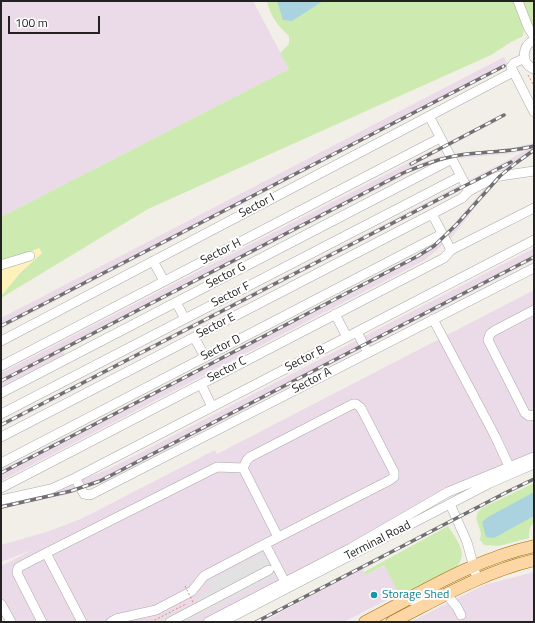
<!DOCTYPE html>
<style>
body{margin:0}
#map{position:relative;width:535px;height:623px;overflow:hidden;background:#f2efe9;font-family:"Titillium Web",sans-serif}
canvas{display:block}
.frame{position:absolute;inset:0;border:2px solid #222;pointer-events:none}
.scale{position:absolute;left:8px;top:16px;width:92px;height:18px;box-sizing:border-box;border:2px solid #222;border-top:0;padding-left:5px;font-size:12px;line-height:14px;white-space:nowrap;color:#222;-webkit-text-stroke:3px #fff;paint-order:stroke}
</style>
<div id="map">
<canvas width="535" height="623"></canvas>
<div class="frame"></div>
<div class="scale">100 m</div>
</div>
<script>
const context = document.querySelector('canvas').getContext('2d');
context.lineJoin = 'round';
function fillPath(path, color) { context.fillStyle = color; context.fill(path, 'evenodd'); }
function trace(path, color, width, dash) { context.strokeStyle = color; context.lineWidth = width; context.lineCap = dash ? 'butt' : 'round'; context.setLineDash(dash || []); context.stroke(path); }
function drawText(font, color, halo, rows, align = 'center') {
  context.font = font + ' "Titillium Web",sans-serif'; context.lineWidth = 4; context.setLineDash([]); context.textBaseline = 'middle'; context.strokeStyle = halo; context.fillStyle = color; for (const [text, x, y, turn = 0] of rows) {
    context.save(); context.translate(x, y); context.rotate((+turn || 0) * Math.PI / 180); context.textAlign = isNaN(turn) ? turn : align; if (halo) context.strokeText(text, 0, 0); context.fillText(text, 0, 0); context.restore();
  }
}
fillPath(new Path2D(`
 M1,1H253L289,69L1,217Z
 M504,57L508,66L1,329V318Z
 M505,113L507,116L412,166L441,156L460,153L506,149L534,143V153L517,164L499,180L481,200L452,237L425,260L1,481V469L21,460L416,255L434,242L449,229L485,188L506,167L1,428V423L527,150L507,154L461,158L443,161L419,168L63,351L65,355L1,388V373Z
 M534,248V260L106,481L66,495L22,504L1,510V504L61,488L109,469Z
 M534,290V456L520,460L347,547L203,622H14L1,597V566L32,550L1,562V545L46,532L81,519L215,450L217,454Z
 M384,565L400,593L344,622H263L362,568L366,575Z
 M534,572V622H410L484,585Z`), '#ebdbe8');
fillPath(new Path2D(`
 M267,1H534V26L531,24L524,26L523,36L511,42L491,55L148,209L1,298V296L20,273L42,253H26L1,260V217L289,69L280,53L289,44V36C278,26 270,16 267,1Z
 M534,483V523C529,526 529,533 529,538L499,546L484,545L480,540L481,533L476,518L478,512L482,508Z
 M448,526C453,534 461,544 462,554C462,557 460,563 458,565C450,575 414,590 401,597L384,565L366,575L364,572Z`), '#cdebb0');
fillPath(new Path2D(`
 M39,248L42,253L20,273L1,296V260L26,253Z`), '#fff1ba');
fillPath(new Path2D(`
 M259,555L265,558L275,576L187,622H154L184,606L186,610L199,603L196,599L211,591L207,582Z`), '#e2e2e2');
fillPath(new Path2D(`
 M277,1H323L292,21L283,20Z
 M534,492V516L494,538L486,537L482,522L488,517Z`), '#aad3df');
const minor = new Path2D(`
 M518,1L528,27L534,37
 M534,40C521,47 521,63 534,69
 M525,58L514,63L511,67L534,112
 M429,116L469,191
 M451,250L432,214L462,198L469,191L488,181L500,176L534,171
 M153,261L164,281
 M1,265L30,256
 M176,302L185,319
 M534,310L494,331L490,334L488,340L525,413L529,416L534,415
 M335,314L347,337
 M433,319L495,436L509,466
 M357,332L368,353
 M194,337L205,357
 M1,341L513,72
 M1,366L440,138
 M201,384L212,407
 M1,393L452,159
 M1,414L461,176
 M1,437L432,214
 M1,463L442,234
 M243,468L247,460L250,457L353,404H356L361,408L394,472V477L390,480L265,544
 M75,478L534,240
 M1,488L444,258L451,250L534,208
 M1,500L51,489L75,478L84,494L90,495L96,492L534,268
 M450,504L467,542L477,579
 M46,553L217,467L243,468L278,537
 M412,601L433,594H446L457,607L461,615
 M1,604L11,622
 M42,622L17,573L18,568L21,566L46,553L82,622
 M111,622L116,619L156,610L192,591L204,576L265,544L285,582
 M170,622L269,570
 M208,622L351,548L448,492L534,457
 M222,622L490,483L534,464`);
const major = new Path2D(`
 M365,622C419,594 474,559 534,546
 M392,622C438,599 483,572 534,560`);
trace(minor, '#a9a9a9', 10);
trace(major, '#a06b00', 13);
trace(new Path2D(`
 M528,75L534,86
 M151,622L186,604V605`), '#fa8072', 1, [2, 2]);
trace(minor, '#fff', 9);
trace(major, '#fcd6a4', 12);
const rail = new Path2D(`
 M411,164L504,115
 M1,326L504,66
 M1,381L403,173C420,166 437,159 455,156C481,151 508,153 534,146
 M1,425L511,162
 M1,473L418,256L434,246L457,224L500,176L516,163L534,150
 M1,507L71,491L100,481L534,257
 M256,622L507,492L534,479`);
trace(rail, '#707070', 3.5);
trace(rail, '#fff', 2, [6]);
trace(new Path2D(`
 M185,586L193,602H192`), '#fa8072', 1, [2, 2]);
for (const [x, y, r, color] of [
 [374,595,4,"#0f9aa8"]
]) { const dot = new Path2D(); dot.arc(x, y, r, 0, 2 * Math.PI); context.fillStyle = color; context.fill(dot); trace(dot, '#fff', 1.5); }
drawText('12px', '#222', '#fff', [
 ["Sector I",257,206,-28],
 ["Sector H",221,252,-27],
 ["Sector G",226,276,-27],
 ["Sector F",231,295,-27],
 ["Sector E",216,326,-27],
 ["Sector D",221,348,-27],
 ["Sector B",305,359,-27],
 ["Sector C",227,370,-27],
 ["Sector A",312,381,-27],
 ["Terminal Road",378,541,-27]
]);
drawText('12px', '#0d838f', '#fff', [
 ["Storage Shed",382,595]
], 'left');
</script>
